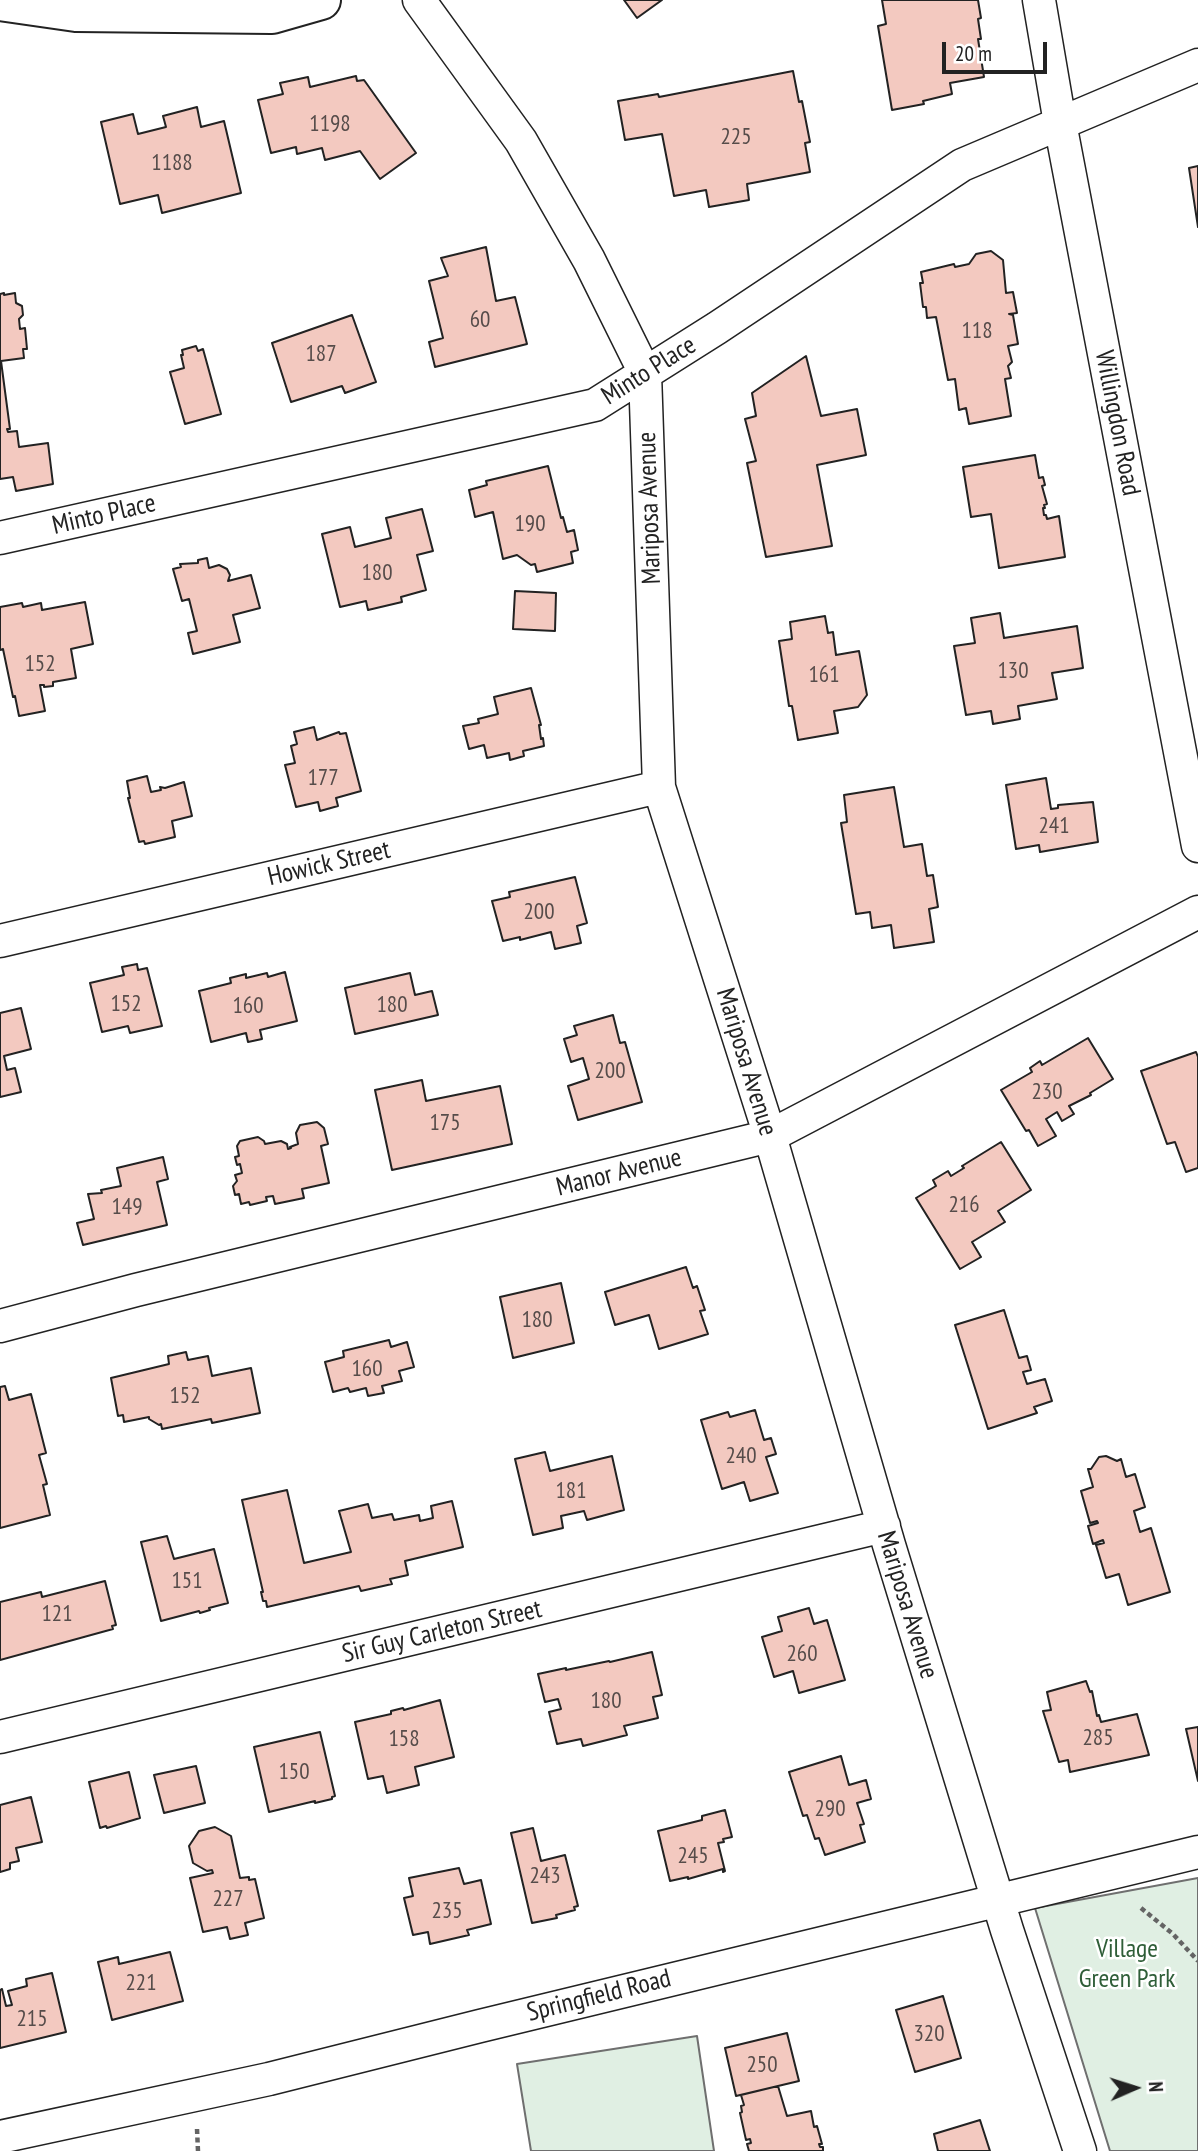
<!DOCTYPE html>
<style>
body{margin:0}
#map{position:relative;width:1198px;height:2151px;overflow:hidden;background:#fff;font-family:"PT Sans Narrow",sans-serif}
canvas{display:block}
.north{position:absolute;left:1100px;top:2053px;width:70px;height:70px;-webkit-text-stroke:5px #fff;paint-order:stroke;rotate:87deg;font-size:19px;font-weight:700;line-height:28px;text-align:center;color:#222}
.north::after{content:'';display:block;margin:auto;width:24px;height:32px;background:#222;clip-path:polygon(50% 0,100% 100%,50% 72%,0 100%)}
.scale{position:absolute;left:942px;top:42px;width:105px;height:32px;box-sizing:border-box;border:4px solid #222;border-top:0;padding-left:9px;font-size:21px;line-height:24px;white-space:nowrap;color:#222;-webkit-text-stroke:5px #fff;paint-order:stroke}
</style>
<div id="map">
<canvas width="1198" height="2151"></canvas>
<div class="north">N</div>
<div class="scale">20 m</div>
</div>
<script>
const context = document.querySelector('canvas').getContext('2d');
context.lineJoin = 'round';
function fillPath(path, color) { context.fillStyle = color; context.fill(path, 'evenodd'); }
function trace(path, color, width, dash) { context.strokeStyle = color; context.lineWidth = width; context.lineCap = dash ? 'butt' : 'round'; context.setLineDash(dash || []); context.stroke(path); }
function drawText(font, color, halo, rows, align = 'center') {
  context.font = font + ' "PT Sans Narrow",sans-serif'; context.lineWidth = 5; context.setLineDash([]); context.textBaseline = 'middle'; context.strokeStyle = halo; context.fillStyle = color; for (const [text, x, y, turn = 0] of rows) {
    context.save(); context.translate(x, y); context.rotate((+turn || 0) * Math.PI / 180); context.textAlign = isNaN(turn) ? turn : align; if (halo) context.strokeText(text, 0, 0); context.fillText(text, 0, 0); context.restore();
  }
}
const green = new Path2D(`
 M1198,1878V2151H1110L1035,1908Z
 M697,2036L714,2151H531L517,2064Z`);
fillPath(green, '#e0efe3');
trace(green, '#6f6f6f', 2);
const building = new Path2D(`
 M624,0H662L637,18Z
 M882,0H978L981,18L978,19L981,39H978L984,77L950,83L952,94L923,101L924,104L892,110L878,26L886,24Z
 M793,71L799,102L802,101L810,142L805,143L810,172L747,184L749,200L709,207L706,190L674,196L662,134L625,140L618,101L658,94L659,97Z
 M356,76L357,81L364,80L416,153L380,179L360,151L325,160L322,148L297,154L296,147L271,153L258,100L283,94L280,83L308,77L310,87Z
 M197,107L201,127L224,121L241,193L162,213L158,195L120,204L101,122L133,114L138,134L166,127L163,116Z
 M1198,166V227L1189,168Z
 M486,247L496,301L515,297L527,344L435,367L429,342L443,338L429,281L448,276L441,258Z
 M991,251L1003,260L1006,293L1013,292L1017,313L1009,314L1013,315L1018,344L1008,346L1012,362L1008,366L1011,378L1005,379L1011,416L969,424L966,408L959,410L955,379L948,380L936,317L927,318L926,307H923L920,283H923L921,272L954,264L955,267L969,264L976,254Z
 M4,293V295L15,293L16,303L22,306L23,315L19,319L20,329L25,328L27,349H23L24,358L1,361L10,429H7L8,432L17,431L19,447L48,443L53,484L16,491L13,477L0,479V294Z
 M352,315L376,382L345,393L342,386L291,402L272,343Z
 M196,346L198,351L203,349L221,414L185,424L170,372L184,368L181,355H183L182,350Z
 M806,356L821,416L857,409L866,455L817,465L832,546L766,557L747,463L756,461L745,419L756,416L752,393Z
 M1035,455L1039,478L1043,477L1045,485L1042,486L1047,504L1044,505L1045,508H1043L1044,515H1046L1047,519L1059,516L1065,557L999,568L991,514L971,517L963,467Z
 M548,466L561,518L563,517L567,532L574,530L578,550L571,552L573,563L537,572L535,564L531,565L517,555L503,559L493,512L475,517L469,490L487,485L486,481Z
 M422,509L433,551L417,555L426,590L401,597L402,602L368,610L366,601L340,607L322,534L350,527L355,547L391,538L386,518Z
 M207,558L209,568L219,565L227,569L230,575L228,581L251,575L260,608L233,615L240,642L193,654L188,633L197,631L189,599L182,601L173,569L181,567L180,564L198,563V560Z
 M515,591L556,593L555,631L513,629Z
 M85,602L93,644L71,649L76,678L53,682V686L44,687V685H40L45,711L19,716L15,696L13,697L3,649L0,650V607L22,603L23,607L41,603L42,610Z
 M1000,613L1004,638L1077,626L1083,668L1052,673L1057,699L1018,706L1020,719L993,724L991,711L966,715L954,646L975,643L971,618Z
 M825,616L828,633L833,632L836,655L859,651L867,695L858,707L834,711L838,733L798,740L792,706H789L779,641L792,639L790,622Z
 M531,688L541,725H539L541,739L543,738L544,746L523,751L524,756L510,760L509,753L487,758L484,745L469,749L463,726L479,723L478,719L498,714L494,697Z
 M314,727L317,740L339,732L340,734L346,733L361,791L336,798L338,806L320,811L318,802L296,807L285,765L295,763L291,746L297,744L294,732Z
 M147,776L151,792L161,790L160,787L165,788L184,782L192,816L172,821L175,837L145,844L144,841L139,842L128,798H130L127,781Z
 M1046,778L1051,809L1058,808V805L1093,802L1098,842L1040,852L1039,845L1016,849L1006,785Z
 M894,787L904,847L922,844L927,876L933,875L938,907L929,909L934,942L894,948L891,925L872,928L870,912L856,914L841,823L847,822L844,795Z
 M575,877L587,923L577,926L581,943L555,949L551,932L520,940V937L503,941L492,901L510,897L509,892Z
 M137,964L138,970L147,968L162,1026L130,1033L128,1026L102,1032L90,983L124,975L122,967Z
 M285,972L297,1021L260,1030L262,1039L248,1042L246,1033L211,1042L199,991L231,983L230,978L246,974V978L267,973L268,977Z
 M410,973L415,995L432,991L438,1015L355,1034L345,988Z
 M21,1008L31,1049L4,1056L7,1070L15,1068L21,1092L0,1097V1013Z
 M613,1015L620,1043L625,1042L642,1102L578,1120L568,1086L589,1079L583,1058L571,1062L564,1039L577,1035L574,1026Z
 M1088,1038L1113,1079L1090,1093L1091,1095L1069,1106L1074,1114L1062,1121L1057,1112L1046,1119L1056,1136L1038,1146L1029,1130L1026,1131L1001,1090L1032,1072L1030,1068L1040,1061L1042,1065Z
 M1196,1052L1198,1057V1168L1186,1172L1175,1142L1167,1144L1141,1071Z
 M422,1080L426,1101L500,1086L512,1144L392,1170L375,1090Z
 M317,1122L324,1128L328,1144L321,1146L329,1183L302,1189L304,1198L275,1204L273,1196L266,1197L267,1201L250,1205L249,1202L241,1204L239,1194L235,1195L233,1186L237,1181L235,1175L242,1173L240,1164L237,1165L235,1157L239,1156L237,1146L240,1141L258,1137L264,1141L265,1144L281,1141L287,1144L288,1149L291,1148L290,1147L298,1144L296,1133L300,1125Z
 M1001,1142L1031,1190L998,1211L1005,1222L972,1242L981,1257L960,1269L916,1198L936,1186L933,1180L948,1171L951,1176L964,1168L962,1166Z
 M163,1157L168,1179L157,1182L167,1225L83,1245L77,1223L94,1219L88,1194L102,1193L101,1190L121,1186L117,1168Z
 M686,1267L693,1288L697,1286L705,1310L700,1311L708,1334L659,1349L649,1315L615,1325L605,1292Z
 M561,1283L574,1343L513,1358L500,1297Z
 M1004,1310L1019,1358L1027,1356L1031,1370L1023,1372L1027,1384L1045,1379L1052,1401L1034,1407L1037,1413L988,1429L955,1325Z
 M389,1340L391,1347L407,1342L414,1367L399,1371L402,1381L382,1386L384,1393L368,1396L366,1388L350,1392L348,1388L333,1392L325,1362L344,1357L343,1351Z
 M186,1352L188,1360L208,1356L212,1376L251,1368L260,1413L212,1423L211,1419L162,1429L161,1424L159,1425L149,1419V1417L124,1422L123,1415L118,1416L111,1378L169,1364L168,1356Z
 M5,1386L9,1400L31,1394L46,1453L39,1455L47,1484L43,1485L50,1515L0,1528V1387Z
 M755,1410L764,1440L771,1438L776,1454L766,1457L778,1493L750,1501L744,1482L722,1489L701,1420L728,1412L730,1417Z
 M545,1452L550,1471L612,1456L624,1510L587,1520L584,1511L561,1516L563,1528L533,1535L515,1459Z
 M1106,1456L1117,1461L1121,1459L1126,1477L1135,1474L1145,1507L1134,1511L1140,1532L1151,1528L1170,1592L1128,1605L1119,1574L1106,1578L1096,1545L1104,1543L1103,1540L1093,1544L1088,1526L1098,1523L1097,1521L1090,1523L1081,1491L1093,1487L1088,1469H1091L1099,1457Z
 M287,1490L304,1563L351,1552L339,1511L368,1504L372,1518L392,1514L394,1520L419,1515L420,1521L433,1518L431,1506L452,1501L463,1547L405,1561L408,1575L390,1579L392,1584L361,1591L359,1586L267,1607L266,1601H263L261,1592H263L242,1500Z
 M167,1536L174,1559L214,1549L228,1603L209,1608L210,1610L200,1613L199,1611L161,1621L141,1542Z
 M105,1581L116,1625L112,1626L113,1629L0,1660V1602L41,1592L42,1597Z
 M809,1608L814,1624L827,1620L845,1680L799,1693L793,1671L774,1677L762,1637L782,1631L778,1617Z
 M652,1652L662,1695L653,1697L658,1718L624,1726L627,1735L583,1746L581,1739L557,1744L549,1712L561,1709L558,1699L545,1702L538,1674L566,1668V1670L609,1661L610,1662Z
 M1086,1681L1090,1692L1092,1691L1097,1716L1099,1715L1101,1722L1137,1714L1149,1755L1070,1772L1068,1760L1059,1762L1043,1711L1051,1710L1047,1692Z
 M440,1700L454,1757L415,1767L419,1785L387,1793L383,1776L368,1779L355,1722L391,1714V1711L403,1708L404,1710Z
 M1198,1727V1781L1186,1729Z
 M320,1732L335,1796L332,1797V1799L315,1803V1801L269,1812L254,1747Z
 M841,1756L849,1785L866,1780L871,1799L857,1803L864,1824L860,1825L865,1842L825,1855L819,1838L815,1839L807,1815L803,1816L789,1772Z
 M196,1766L205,1803L164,1813L154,1775Z
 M129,1772L140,1818L107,1828L106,1826L100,1828L89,1782Z
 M31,1797L42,1842L16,1848L19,1861L10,1863V1869L0,1872V1805Z
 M725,1810L732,1837L723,1839L724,1842L718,1843L725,1871L723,1872V1869L688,1879V1877L670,1881L658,1831L702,1820V1816Z
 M215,1827L231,1836L240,1878L249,1877V1880L255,1879L264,1918L245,1923L248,1935L230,1939L227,1927L203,1932L190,1878L213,1873L212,1870L207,1871L193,1863L189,1846L199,1831Z
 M533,1828L541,1861L565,1855L578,1906L574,1907L575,1910L556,1915L557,1918L532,1923L511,1833Z
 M459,1868L464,1884L481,1880L491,1924L467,1930L469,1935L430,1944L428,1932L413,1935L404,1898L413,1896L409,1878Z
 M170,1952L183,2001L112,2020L98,1962L118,1957L119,1964Z
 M52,1973L66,2032L0,2048V1990L2,1989L6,2006L12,2005L8,1991L27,1986L26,1979Z
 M943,1996L961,2058L915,2072L896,2010Z
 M787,2033L799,2081L736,2096L725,2048Z
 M778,2086L787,2116L811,2111L814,2127L817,2126L822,2144H819L820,2147H823V2151H749L747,2144L751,2143L750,2139L746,2140L740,2113L742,2112L741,2106L744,2105L741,2095Z
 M980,2120L990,2151H938L934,2134Z`);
fillPath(building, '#f3c9c0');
trace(building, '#222', 2);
const minor = new Path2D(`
 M419,0L521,141L589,260L645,373L659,787L770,1136L889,1545L1007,1930L1080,2151
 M1039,0L1060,123L1198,846
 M0,538L595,405L717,328L962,165L1198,65
 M0,941L659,787
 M0,1326L136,1290L770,1136L1198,912
 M0,1737L884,1526
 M0,2137L269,2079L480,2026L1198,1852`);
const tertiary = new Path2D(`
 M0,1L76,12L272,14L321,0`);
trace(minor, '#222', 35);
trace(tertiary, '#222', 42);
trace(new Path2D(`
 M1141,1908L1173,1934L1198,1961
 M197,2129L198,2151`), '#646464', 4.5, [5, 3.5]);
trace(minor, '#fff', 32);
trace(tertiary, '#fff', 38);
drawText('23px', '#564c4a', null, [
 ["1198",330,124],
 ["225",736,137],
 ["1188",172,163],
 ["60",480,320],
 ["118",977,331],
 ["187",321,354],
 ["190",530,524],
 ["180",377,573],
 ["152",40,664],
 ["130",1013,671],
 ["161",824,675],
 ["177",323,778],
 ["241",1054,826],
 ["200",539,912],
 ["152",126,1004],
 ["180",392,1005],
 ["160",248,1006],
 ["200",610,1071],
 ["230",1047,1092],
 ["175",445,1123],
 ["216",964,1205],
 ["149",127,1207],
 ["180",537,1320],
 ["160",367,1369],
 ["152",185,1396],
 ["240",741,1456],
 ["181",571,1491],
 ["151",187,1581],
 ["121",57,1614],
 ["260",802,1654],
 ["180",606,1701],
 ["285",1098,1738],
 ["158",404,1739],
 ["150",294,1772],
 ["290",830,1809],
 ["245",693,1856],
 ["243",545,1876],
 ["227",228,1899],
 ["235",447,1911],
 ["221",141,1983],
 ["215",32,2019],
 ["320",929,2034],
 ["250",762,2065]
]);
drawText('26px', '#222', '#fff', [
 ["Minto Place",649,371,-32],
 ["Willingdon Road",1117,423,79],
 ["Mariposa Avenue",650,508,-92],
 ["Minto Place",104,515,-13],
 ["Howick Street",329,864,-13],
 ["Mariposa Avenue",746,1062,73],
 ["Manor Avenue",619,1173,-14],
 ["Mariposa Avenue",907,1605,73],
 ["Sir Guy Carleton Street",442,1632,-13],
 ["Springfield Road",599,1996,-14]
]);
drawText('26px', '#2f5e38', '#fff', [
 ["Village",1127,1950],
 ["Green Park",1127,1980]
]);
</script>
